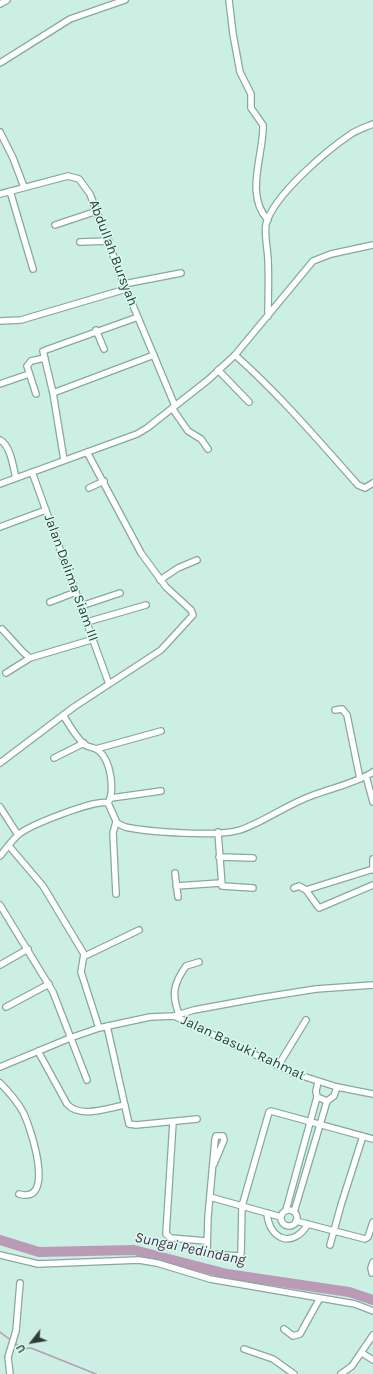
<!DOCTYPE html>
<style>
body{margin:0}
#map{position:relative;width:373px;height:1374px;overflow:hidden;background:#ccefe3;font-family:Karla,sans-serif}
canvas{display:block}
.north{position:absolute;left:12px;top:1322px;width:40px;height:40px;-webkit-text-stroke:3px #d9fcf0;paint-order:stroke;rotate:239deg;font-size:11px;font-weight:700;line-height:16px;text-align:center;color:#2e3c37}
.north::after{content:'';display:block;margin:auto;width:14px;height:18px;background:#2e3c37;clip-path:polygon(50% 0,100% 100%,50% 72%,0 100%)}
</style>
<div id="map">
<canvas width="373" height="1374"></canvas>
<div class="north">U</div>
</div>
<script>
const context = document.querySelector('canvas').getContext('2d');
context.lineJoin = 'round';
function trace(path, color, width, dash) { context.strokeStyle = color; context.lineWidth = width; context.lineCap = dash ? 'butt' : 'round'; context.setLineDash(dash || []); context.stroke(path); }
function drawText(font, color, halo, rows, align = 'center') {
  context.font = font + ' Karla,sans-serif'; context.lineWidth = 3; context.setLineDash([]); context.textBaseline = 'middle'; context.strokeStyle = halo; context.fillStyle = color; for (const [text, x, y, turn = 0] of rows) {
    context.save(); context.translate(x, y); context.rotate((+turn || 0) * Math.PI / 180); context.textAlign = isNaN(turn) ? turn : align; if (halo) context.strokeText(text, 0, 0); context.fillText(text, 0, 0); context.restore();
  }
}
trace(new Path2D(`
 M0,1332L12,1341
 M15,1343L22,1349L31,1348L96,1374`), '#bb9ab6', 1.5);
trace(new Path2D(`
 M0,1240L39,1252L134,1250L227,1274L349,1292L373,1300`), '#bb9ab6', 10);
const minor = new Path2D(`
 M229,0L233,34L240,72L251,94V108L263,125C264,154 244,195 268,220
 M0,4L7,0
 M0,63L70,19L125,0
 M0,132L13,158L24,187
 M10,191L33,269
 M0,194L68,176L79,179L90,194L124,284L175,406
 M55,225L97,211
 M80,242L109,241
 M124,284L181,273
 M268,316C268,297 269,279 268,261C268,250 264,235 266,224C274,195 326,151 351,134C357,130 366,127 373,124
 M0,321L21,320L126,289
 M96,330L104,349
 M235,355C280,395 318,440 358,485L365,488L373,483
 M218,370L249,402
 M0,384L29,374
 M53,393L154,355
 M36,394L27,366L31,361L45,358
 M172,408L188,431L201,439L208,449
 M0,440C11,446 13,467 16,478
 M64,460L53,393L43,351L138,317
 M32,472L109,684
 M0,484L137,434L147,428L208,380L235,355L313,261L331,254L373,245
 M89,488L104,481
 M0,527L46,510
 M160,580L178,568L197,560
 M50,602L76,592
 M81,606L120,593
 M87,622L146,605
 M2,629L23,652L30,658L94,639
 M6,673L30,658
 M335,710L342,709L347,715L360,779
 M63,715C69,724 76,738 85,745C90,748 95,747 99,751C111,761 115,791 108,803
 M96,749L161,731
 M54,758L84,743
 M0,763L74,707L161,650L193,615L191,610L166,587L141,553L87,452
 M366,776L373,802
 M111,798L161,791
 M0,807L18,835
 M116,822L113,833L116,894
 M218,832L222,886L253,888
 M9,846L43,886L84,954L81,972L99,1028
 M0,856C6,849 12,840 18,835C29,825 96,799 108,803L117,823L125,827C148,832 218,837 240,830C264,822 286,805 311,796C331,788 354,784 373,772
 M219,857L253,858
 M373,859V870
 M175,873L178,897
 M176,886L221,883
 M294,888L299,886L306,890L319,908L373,885
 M306,890L373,869
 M0,905L53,992L87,1080
 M85,956L139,930
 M0,965L28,949
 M6,1007L49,984
 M179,1014C171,994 174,983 186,966L199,962
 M174,1016L194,1010L259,998L316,989L373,985
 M107,1026L129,1124L136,1125L197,1119
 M38,1051L67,1104C80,1119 108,1108 125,1105
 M278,1066L306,1020
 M0,1067L70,1038L99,1028L150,1017L174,1016L293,1073L337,1087L373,1094
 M0,1083C9,1092 17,1101 23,1112C30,1126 57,1205 19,1194
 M317,1097L327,1101L334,1096L337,1087
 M173,1122L166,1234L171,1238L206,1241
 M214,1164L224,1140L223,1136H216L215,1140L208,1217L207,1252L209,1254L239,1256L241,1254L242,1206L269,1112L271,1111L373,1139
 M210,1197L281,1217
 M281 1218a8 8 0 1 1 16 0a8 8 0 1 1-16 0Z
 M286,1210L317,1097L316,1091L318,1082
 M294,1212L327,1101
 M267,1213C269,1240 293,1249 308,1224
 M296,1221L365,1239L368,1237L373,1222
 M330,1245L341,1205L363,1136
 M0,1255L38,1264L139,1260L157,1263L210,1279L355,1304L373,1311
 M372,1273L371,1268L373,1262
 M284,1329L293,1336L300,1334L320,1298
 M244,1349L273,1359L294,1374
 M362,1353L373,1360
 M10,1374L8,1357L16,1331L20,1283
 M341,1374L352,1366L373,1335`);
trace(minor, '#87a89d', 8);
trace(minor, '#fff', 5.5);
drawText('14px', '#2e3c37', '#d9fcf0', [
 ["Abdullah Bursyah",113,253,69],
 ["Jalan Delima Siam III",71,578,70],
 ["Jalan Basuki Rahmat",243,1048,25]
]);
drawText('italic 15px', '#51264d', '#d9fcf0', [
 ["Sungai Pedindang",190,1249,12]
]);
</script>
